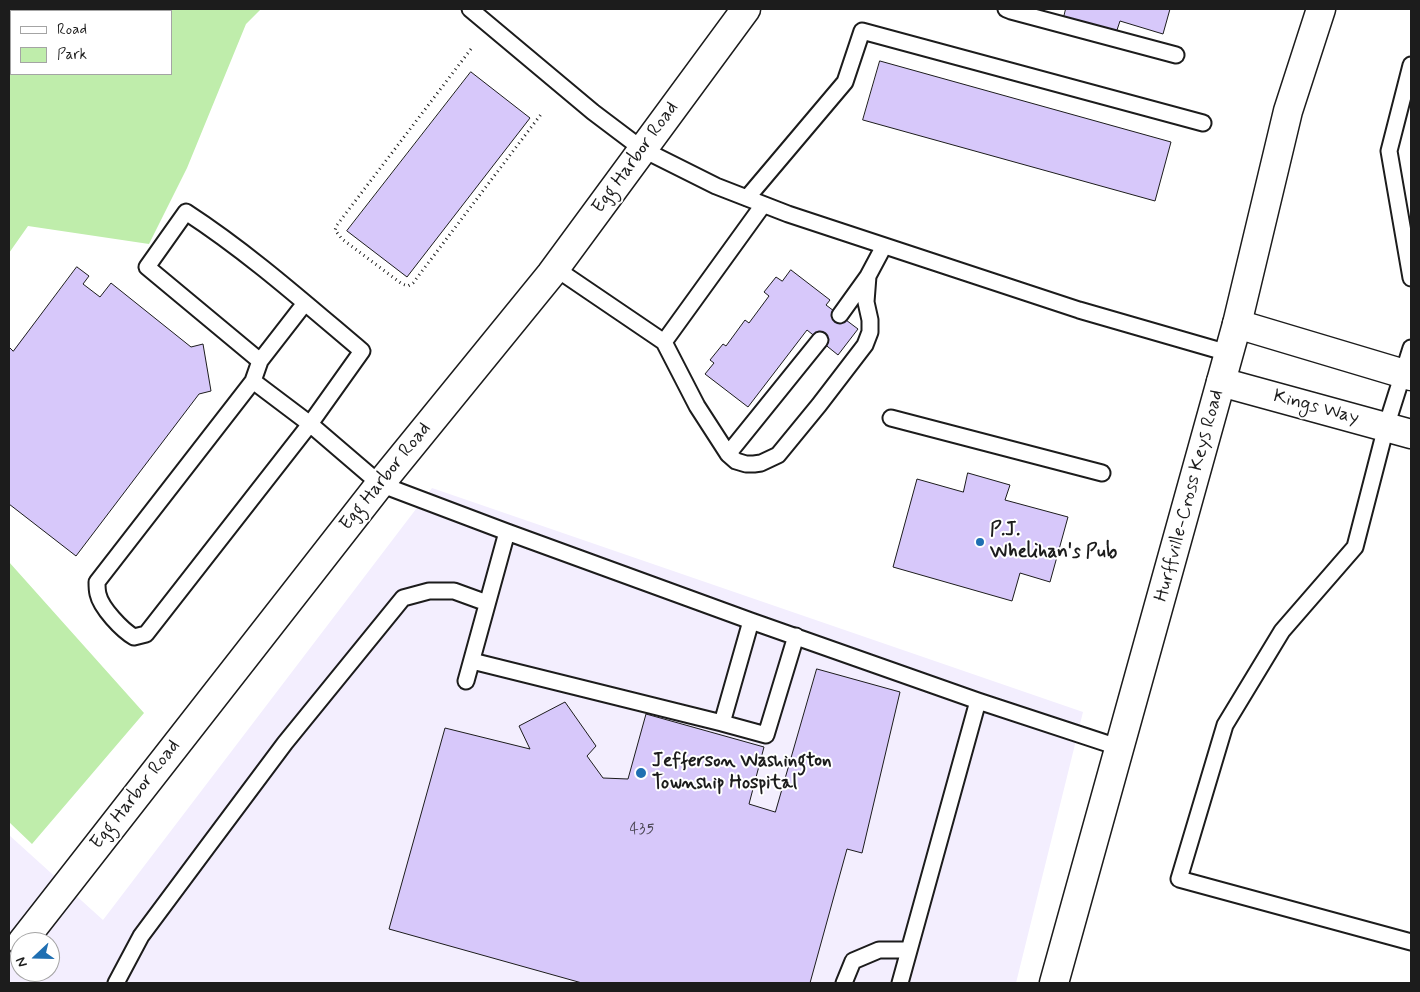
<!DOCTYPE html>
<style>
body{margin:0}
#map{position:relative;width:1420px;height:992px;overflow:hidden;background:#fff;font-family:Mynerve,sans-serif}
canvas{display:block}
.frame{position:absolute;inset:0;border:10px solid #1c1c1c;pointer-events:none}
.legend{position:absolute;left:10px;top:10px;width:162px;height:65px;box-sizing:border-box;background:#fff;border:1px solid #a4a4a4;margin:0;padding:6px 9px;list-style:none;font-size:15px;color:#1c1c1c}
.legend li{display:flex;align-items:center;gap:10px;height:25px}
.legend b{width:25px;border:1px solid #a4a4a4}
.north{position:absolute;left:10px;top:932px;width:50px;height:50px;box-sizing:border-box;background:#fff;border:1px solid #a4a4a4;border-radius:50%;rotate:249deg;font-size:14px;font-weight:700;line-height:20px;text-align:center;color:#1c1c1c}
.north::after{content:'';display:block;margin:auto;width:18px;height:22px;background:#1f6fb2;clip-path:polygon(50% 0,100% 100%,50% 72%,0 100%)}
</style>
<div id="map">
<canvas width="1420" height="992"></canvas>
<div class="frame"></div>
<ul class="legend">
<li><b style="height:6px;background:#fff"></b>Road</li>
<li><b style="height:14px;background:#bfedab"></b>Park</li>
</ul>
<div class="north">N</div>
</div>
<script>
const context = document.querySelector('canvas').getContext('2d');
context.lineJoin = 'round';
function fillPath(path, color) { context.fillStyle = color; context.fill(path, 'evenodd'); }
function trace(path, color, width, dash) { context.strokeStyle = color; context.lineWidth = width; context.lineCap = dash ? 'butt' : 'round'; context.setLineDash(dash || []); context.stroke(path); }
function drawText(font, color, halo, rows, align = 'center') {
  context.font = font + ' Mynerve,sans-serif'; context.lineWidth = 4; context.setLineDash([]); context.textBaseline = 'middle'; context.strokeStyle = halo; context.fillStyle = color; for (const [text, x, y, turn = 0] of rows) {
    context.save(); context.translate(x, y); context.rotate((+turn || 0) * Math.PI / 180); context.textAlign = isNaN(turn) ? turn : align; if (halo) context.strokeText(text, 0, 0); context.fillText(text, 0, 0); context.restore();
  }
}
fillPath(new Path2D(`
 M432,488L1083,712L1016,983H9V835L103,920ZM20,942H50V972H20Z`), '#f3eefe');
fillPath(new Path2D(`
 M9,9H261L246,24L187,168L149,244L28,226L9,253ZM11,11H171V74H11Z
 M9,562L144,713L32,844L9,822Z`), '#bfedab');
const building = new Path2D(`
 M1066,9H1170L1163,34L1120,21L1116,33L1064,17Z
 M880,61L1171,142L1155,201L863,120Z
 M471,72L530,118L407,277L347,231Z
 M77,267L89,276L83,284L100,297L111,283L191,347L203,344L211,391L199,394L76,556L9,504V347L13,351Z
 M791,270L830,300L826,305L858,329L838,355L807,330L748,407L705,374L714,363L710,360L723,344L726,346L745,320L749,323L769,296L764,292L776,277L782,281Z
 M968,473L1010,485L1005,500L1068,517L1050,582L1020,573L1012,601L893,567L917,479L963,492Z
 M817,669L900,692L862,853L847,849L810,983H582L389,929L445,728L530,749L519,726L565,702L596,746L587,756L603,778L628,779L646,714L764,747L749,804L775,812Z`);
fillPath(building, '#d7c8fa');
trace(building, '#1c1c1c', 1);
const lane = new Path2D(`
 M470,9L593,112L642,149L716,186L788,214L1079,310L1228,353
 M1006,9L1011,11L1176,55
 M1411,65L1389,151L1411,278
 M747,198L845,82L862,31L1203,123
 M555,268L664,342L697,406L728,454L736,461L746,464H754L761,463L778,455L819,405L865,345L870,332V320L866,302L868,276L884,246
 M840,315L868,276
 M664,342L763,205
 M1411,348L1386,427L1355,547L1282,631L1225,725L1179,879L1411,942
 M260,361L147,267L186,212C249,253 305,303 362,351L310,424L146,634L134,637C122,630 101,608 98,594C97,590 97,585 97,582L253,381L260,361L305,303
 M253,381L310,424L380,484L507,532L751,621L978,701L1121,748
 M891,418L1102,473
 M728,454L820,340
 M472,661L722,723L751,621
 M466,681L507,532
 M722,723L766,735L796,636
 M116,983L141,936L208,846L285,743L403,598L429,591H454L487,603
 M844,983L853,961L879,950H909
 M900,983L978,701`);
const street = new Path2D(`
 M1237,324L1411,376
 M1221,382L1411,434`);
const secondary = new Path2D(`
 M22,942L380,484L551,274L746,9
 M1054,983L1237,324L1288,111L1321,9`);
trace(lane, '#1c1c1c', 19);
trace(street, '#1c1c1c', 31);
trace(secondary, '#1c1c1c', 31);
trace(new Path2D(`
 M471,49L337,225L335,230L342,239L402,284L408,286L413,283L542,113`), '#1c1c1c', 3, [1, 4]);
trace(lane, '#fff', 15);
trace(street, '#fff', 28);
trace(secondary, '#fff', 28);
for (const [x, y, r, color] of [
 [980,542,5,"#1f6fb2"],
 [641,773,6,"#1f6fb2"]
]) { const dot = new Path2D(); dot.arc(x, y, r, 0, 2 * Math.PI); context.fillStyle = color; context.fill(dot); trace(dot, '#fff', 2); }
drawText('16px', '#4b4754', null, [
 ["435",642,830]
]);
drawText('19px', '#1c1c1c', '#fff', [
 ["Egg Harbor Road",636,158,-54],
 ["Kings Way",1316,408,15],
 ["Egg Harbor Road",386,477,-51],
 ["Hurffville-Cross Keys Road",1190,496,-75],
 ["Egg Harbor Road",136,795,-52]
]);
drawText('bold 19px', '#1c1c1c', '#fff', [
 ["P.J.",990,531],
 ["Whelihan's Pub",990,553],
 ["Jefferson Washington",652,762],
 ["Township Hospital",652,784]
], 'left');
</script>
